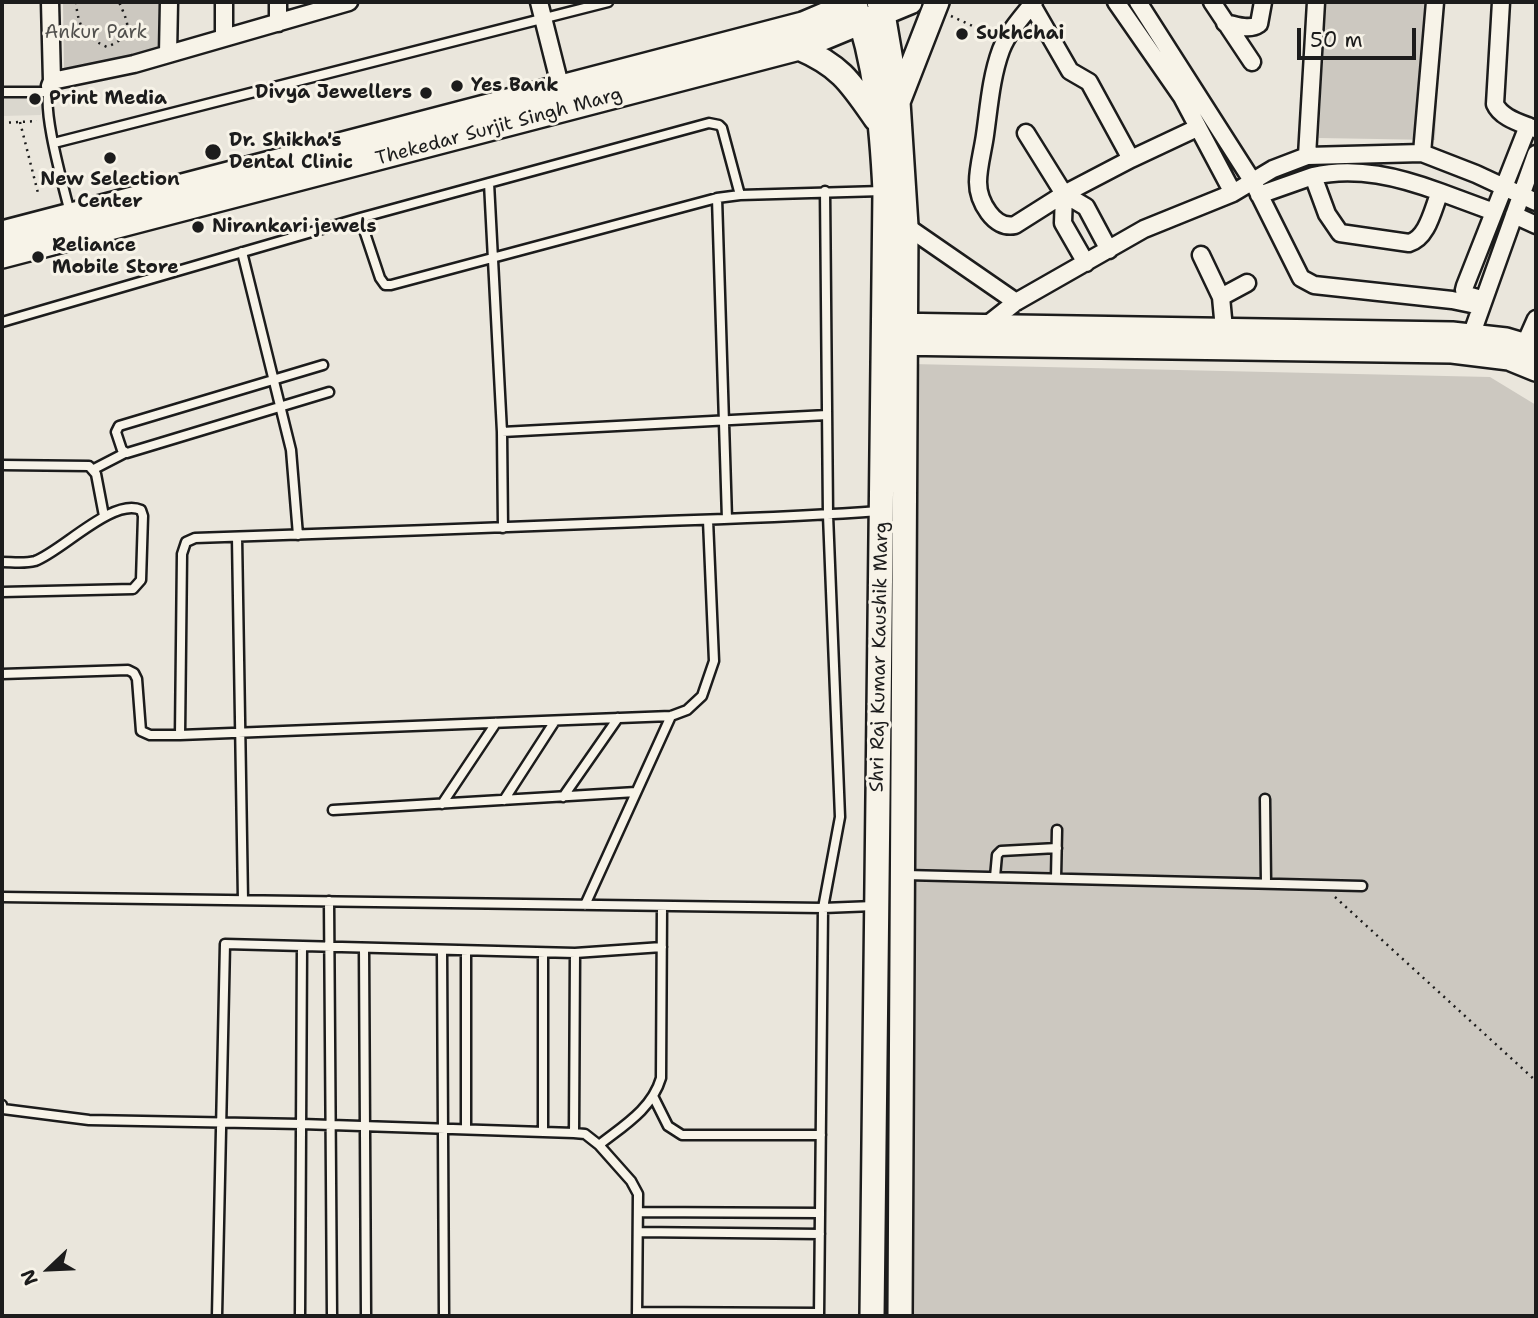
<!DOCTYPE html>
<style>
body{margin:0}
#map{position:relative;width:1538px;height:1318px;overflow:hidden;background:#eae6dc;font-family:"Shantell Sans",sans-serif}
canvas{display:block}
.frame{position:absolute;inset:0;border:4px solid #1c1c1c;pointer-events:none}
.north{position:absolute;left:14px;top:1234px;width:70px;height:70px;-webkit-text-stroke:5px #f7f3e8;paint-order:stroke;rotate:247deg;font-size:19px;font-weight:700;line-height:28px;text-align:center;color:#1c1c1c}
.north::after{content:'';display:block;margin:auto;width:24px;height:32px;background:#1c1c1c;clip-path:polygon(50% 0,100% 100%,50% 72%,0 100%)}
.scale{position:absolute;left:1297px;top:28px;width:119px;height:32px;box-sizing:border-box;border:4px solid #1c1c1c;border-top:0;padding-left:9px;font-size:21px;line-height:24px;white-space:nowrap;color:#1c1c1c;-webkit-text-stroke:5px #f7f3e8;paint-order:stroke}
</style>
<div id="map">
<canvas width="1538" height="1318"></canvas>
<div class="frame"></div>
<div class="north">N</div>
<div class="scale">50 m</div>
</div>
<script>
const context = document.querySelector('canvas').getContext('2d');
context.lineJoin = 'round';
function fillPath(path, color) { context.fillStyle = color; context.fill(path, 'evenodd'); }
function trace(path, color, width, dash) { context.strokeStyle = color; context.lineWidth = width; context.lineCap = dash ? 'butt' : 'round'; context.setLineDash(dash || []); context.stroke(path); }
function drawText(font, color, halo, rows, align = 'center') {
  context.font = font + ' "Shantell Sans",sans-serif'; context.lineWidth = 6; context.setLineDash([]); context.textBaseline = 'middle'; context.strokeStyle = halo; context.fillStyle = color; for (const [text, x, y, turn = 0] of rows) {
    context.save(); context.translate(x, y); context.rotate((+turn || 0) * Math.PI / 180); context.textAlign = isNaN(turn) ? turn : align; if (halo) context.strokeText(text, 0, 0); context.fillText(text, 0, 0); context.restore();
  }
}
fillPath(new Path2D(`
 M2,97H41V115L2,116Z`), '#dad7ce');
fillPath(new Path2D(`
 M63,2H162L163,48L64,74Z
 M1325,2H1441L1435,140L1319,138Z
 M912,364L1490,377L1536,405V1316H901Z`), '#ccc8c0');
const lane = new Path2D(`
 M50,86C40,106 64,188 70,213
 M2,92H47
 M54,143L608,2
 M489,183L502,432L503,528
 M717,198L727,519
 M360,218L380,278L385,285H391L717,198L740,195L882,191
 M242,252L291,450L298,535
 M2,322L360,218L709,123L719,125L722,128L740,195
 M323,365L119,426L116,432L122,450L127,453L329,392
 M502,432L827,415
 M2,465L89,466L96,474L104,516
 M94,469L125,453
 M708,520L714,661L702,696L687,710L671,716L180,735L182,554L186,542L195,538C343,533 492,528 640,522C720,519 799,517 879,511
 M237,537L243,900
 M2,562C12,562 24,564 35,561C61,552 113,497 141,510L143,516L141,580L133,589L2,592
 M2,674L128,670L134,673L137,679L141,731L150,735H180
 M563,797L618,718
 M1265,799L1266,883
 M504,800L555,721
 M442,804L496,723
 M333,810L636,792
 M905,875L1362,886
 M995,877L997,855L1001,851L1057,848
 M1056,878L1057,830
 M2,897L823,908L874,906
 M329,901L332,1316
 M585,905L671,716
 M364,948L366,1316
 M442,950L444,1316
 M466,951V1129
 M543,953V1132
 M654,1098L668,1126L682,1135H821
 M2,1105L3,1109L89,1120L301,1124L574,1133L585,1134L599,1145
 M574,1133L575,953
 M638,1212L820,1213
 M638,1232L820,1234
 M637,1312L819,1313
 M217,1316L225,944L575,953L662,947
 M300,1316L302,946
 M637,1316L638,1194L631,1181L599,1145C623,1126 652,1109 661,1078L662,906
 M819,1316L823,908L840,817L828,515L825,191`);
const street = new Path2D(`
 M539,2L563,97
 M1034,2C1022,17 1008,32 1001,50C991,77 989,107 985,135C983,150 978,167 978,182C978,201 994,230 1015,225L1064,194
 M1116,2L1182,97L1233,193
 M1138,2L1253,182L1301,278L1314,285L1452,300L1481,306
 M1212,2L1252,62
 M1501,2L1495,104C1501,118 1521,123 1535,129
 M278,23V2
 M1225,23C1236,25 1249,31 1259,24L1263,2
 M224,37V2
 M168,54L169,2
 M52,81L134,64L349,2
 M50,86L52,81L50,2
 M1026,133L1064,194L1131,159L1089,82L1070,71L1032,5
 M1422,153L1435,2
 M1307,156L1316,2
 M1131,159L1197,128
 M1313,176C1356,166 1399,177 1440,192
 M1259,195L1313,176L1327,214L1340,233L1409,243C1428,238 1433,208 1440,192L1494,212
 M1514,215L1536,225
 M906,226L1016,302
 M1201,255L1221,297L1224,329
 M1086,263L1063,223L1064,194L1086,207L1109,250
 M1221,297L1247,283
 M1481,299L1467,295L1464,290L1465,286L1528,126
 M983,328L1016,302L1144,229L1233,193L1273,169L1307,156L1422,153L1476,174L1536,202
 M1471,336L1536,154
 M1524,346L1536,319`);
const secondary = new Path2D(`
 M854,2C876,62 882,128 885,191L872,1316
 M879,2L883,14L898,102L906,226L900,1316
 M799,48C841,66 851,83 876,119
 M898,102L937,2
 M2,233L803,24L855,2
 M2,256L799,48L910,2
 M890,325L1452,334L1506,340L1536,349
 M891,343L1452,351L1509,358L1536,369`);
trace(lane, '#1c1c1c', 13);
trace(street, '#1c1c1c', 21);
trace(secondary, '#1c1c1c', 28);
trace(new Path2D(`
 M76,2C78,26 84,37 107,47C135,35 129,25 119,2
 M951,16L992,35
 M20,122L38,193
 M2,123L37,121
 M1335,897L1536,1081`), '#1c1c1c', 2.5, [2, 5]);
trace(lane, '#f7f3e8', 8);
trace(street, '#f7f3e8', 16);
trace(secondary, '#f7f3e8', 23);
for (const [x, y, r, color] of [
 [962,34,7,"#1c1c1c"],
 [457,86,7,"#1c1c1c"],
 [426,93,7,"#1c1c1c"],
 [35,99,7,"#1c1c1c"],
 [213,152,9,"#1c1c1c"],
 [110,158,7,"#1c1c1c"],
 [198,227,7,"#1c1c1c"],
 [38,257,7,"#1c1c1c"]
]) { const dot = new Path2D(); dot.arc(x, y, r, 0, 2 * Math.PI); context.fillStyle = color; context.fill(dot); trace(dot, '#f7f3e8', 2.5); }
drawText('19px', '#51504d', '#f7f3e8', [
 ["Ankur Park",96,33]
]);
drawText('bold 19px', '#1c1c1c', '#f7f3e8', [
 ["Sukhchai",976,34],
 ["Yes Bank",471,86],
 ["Divya Jewellers",412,93,"right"],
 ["Print Media",49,99],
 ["Dr. Shikha's",229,141],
 ["Dental Clinic",229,163],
 ["New Selection",110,180,"center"],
 ["Center",110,202,"center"],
 ["Nirankari jewels",212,227],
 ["Reliance",52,246],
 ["Mobile Store",52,268]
], 'left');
drawText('19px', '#1c1c1c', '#f7f3e8', [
 ["Thekedar Surjit Singh Marg",499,127,-15],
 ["Shri Raj Kumar Kaushik Marg",880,657,-89]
]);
</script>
